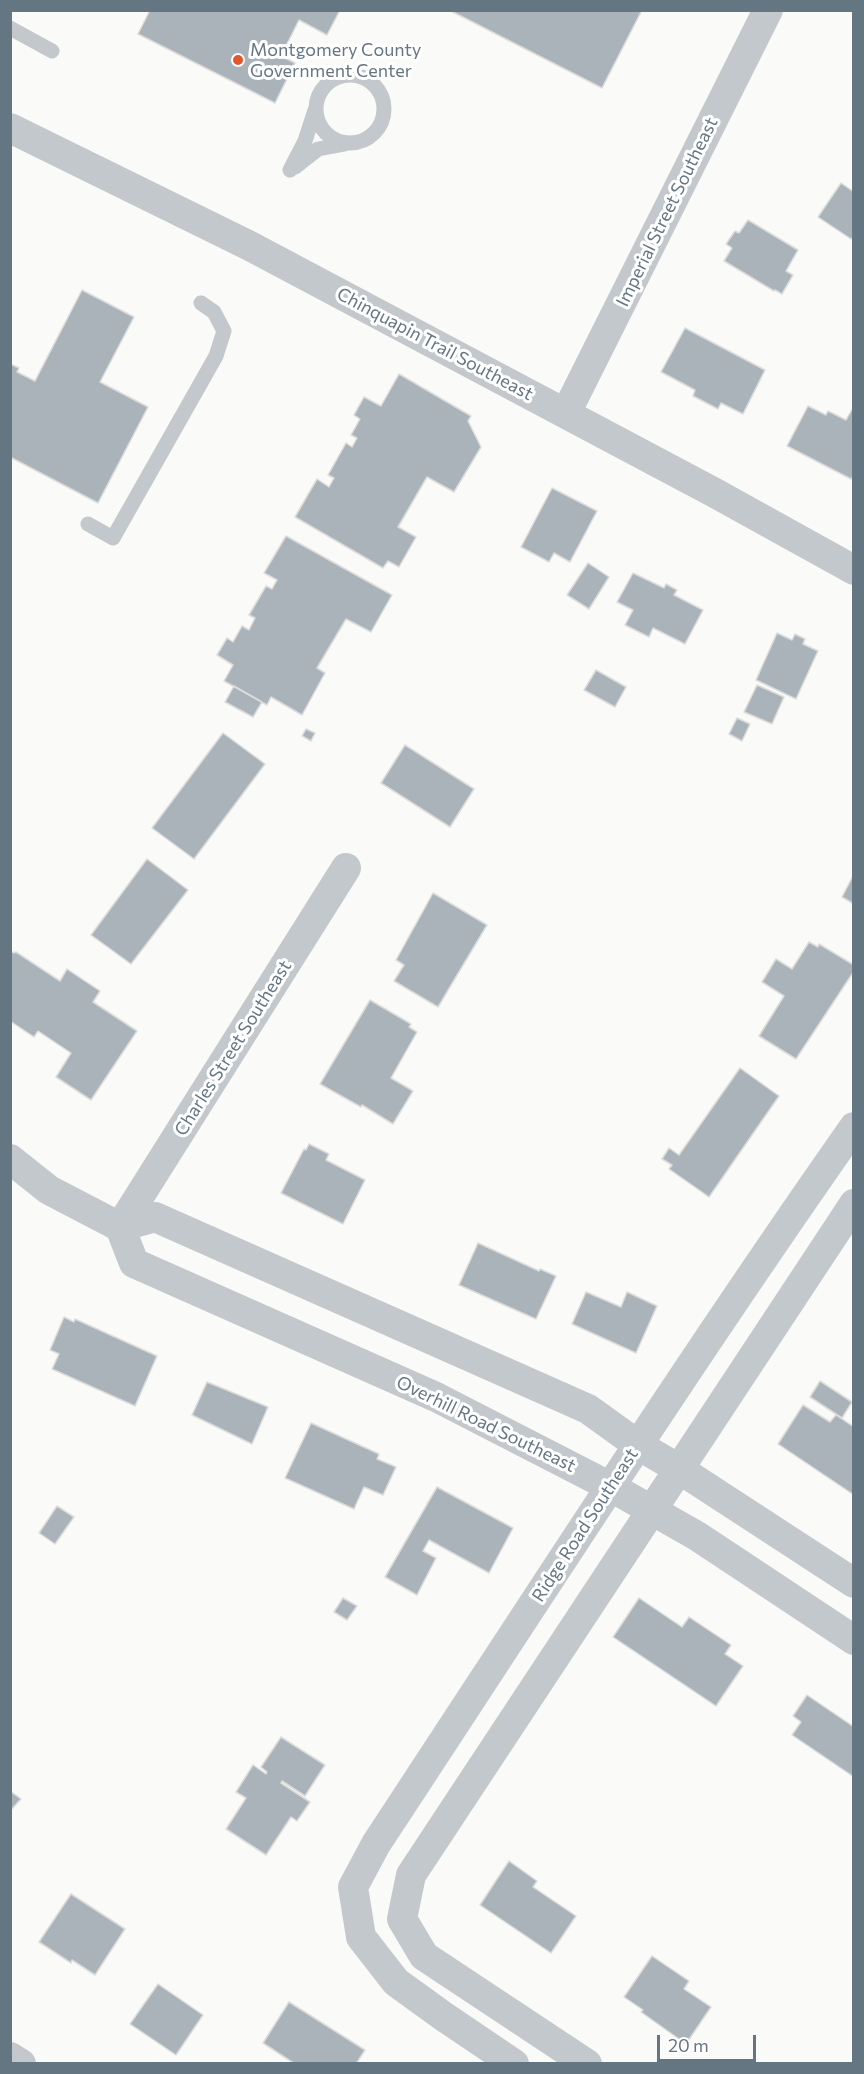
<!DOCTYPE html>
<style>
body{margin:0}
#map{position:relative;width:864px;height:2074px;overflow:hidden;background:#fafaf8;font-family:Commissioner,sans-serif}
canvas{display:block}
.frame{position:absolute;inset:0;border:12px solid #657683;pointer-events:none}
.scale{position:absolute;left:657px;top:2035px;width:99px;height:27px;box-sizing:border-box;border:3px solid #657683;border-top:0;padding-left:8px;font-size:18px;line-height:21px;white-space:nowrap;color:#657683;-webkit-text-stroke:4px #fff;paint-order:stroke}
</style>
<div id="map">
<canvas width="864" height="2074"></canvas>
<div class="frame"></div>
<div class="scale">20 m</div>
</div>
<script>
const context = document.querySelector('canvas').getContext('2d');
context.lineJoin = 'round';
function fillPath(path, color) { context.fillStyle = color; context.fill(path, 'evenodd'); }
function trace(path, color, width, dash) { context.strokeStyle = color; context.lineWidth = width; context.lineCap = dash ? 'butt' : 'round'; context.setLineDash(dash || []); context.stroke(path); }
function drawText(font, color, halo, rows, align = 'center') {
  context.font = font + ' Commissioner,sans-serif'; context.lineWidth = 6; context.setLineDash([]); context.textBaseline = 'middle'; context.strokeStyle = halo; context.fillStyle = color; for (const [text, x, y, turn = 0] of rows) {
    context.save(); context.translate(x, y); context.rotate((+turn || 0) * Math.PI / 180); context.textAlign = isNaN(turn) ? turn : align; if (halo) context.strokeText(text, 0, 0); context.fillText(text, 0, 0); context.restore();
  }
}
const building = new Path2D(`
 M150,10H340L327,35L299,20L281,56L295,63L275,103L138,34Z
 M449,10H642L602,88Z
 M841,183L854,192V236L851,239L818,217Z
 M748,220L798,250L786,271L793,275L782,294L775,290L774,291L724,261L732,248L726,244L735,231L739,233Z
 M82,290L134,317L100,382L148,407L98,503L10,457V364L19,368L17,372L35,381Z
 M685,328L765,370L743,414L721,403L718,409L693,396L695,390L661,372Z
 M399,374L471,416L468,421L481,447L454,492L427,477L398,527L416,537L399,567L388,561L383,568L295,517L317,479L329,487L334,478L328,475L346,443L352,447L357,438L351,435L360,419L354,415L364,397L381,406Z
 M808,406L826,415L828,411L846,420L854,406V475L851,479L787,446Z
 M552,488L597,511L570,562L554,553L549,562L521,547Z
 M286,536L392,595L371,632L346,619L317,668L325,673L302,715L271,697L267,705L224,681L233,665L217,655L227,638L233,642L242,626L249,630L255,618L249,615L266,586L272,589L277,580L264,573Z
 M588,563L609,577L589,609L567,595Z
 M633,573L664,588L666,584L677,590L674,595L703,610L685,644L653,628L649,637L625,625L633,610L617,602Z
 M777,633L792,640L795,634L805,639L803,644L818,651L796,699L756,680Z
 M596,670L626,687L615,707L584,690Z
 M757,685L784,697L772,724L744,712Z
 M234,686L262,702L253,717L225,702Z
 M737,718L750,724L742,741L729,734Z
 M306,729L315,733L311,741L302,736Z
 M223,733L265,764L194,859L152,828Z
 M405,745L474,789L450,827L381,783Z
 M147,859L188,890L131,964L91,935Z
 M854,874V904L842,897Z
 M433,893L487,925L438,1007L394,981L404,965L396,960Z
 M809,942L818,947L819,944L854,965V971L796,1059L759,1036L784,996L762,982L776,959L792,969Z
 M10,951L14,953L16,952L60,981L67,969L100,991L93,1002L137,1031L91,1100L56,1077L71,1053L38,1031L34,1037L10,1021Z
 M370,1000L411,1024L409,1027L417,1032L391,1078L413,1091L393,1124L362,1105L361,1107L320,1084Z
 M740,1068L779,1096L709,1197L669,1169L672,1165L662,1159L669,1148L679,1155Z
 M309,1144L329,1154L326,1160L365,1180L343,1224L281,1193L304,1149L306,1150Z
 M478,1243L539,1271L540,1269L556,1276L536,1319L459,1285Z
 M586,1292L621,1307L627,1292L657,1306L636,1353L572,1324Z
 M64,1317L74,1322L75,1319L157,1356L135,1406L52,1369L59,1354L50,1350Z
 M820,1381L852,1402L842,1418L810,1397Z
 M207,1382L268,1407L252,1444L192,1415Z
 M803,1405L830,1422L836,1415L854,1427V1495L778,1444Z
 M311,1423L379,1454L377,1459L396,1467L383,1495L364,1487L354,1509L285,1478Z
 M437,1487L513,1528L489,1573L429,1540L423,1551L436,1558L417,1595L385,1577Z
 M57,1506L74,1517L55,1544L39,1533Z
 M343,1598L357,1606L347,1620L334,1612Z
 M639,1598L682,1627L689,1617L731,1645L725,1654L743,1666L716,1706L613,1637Z
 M807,1695L854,1727V1777L792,1735L801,1722L793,1716Z
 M281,1737L325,1765L305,1796L282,1781L281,1783L310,1802L297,1821L291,1817L266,1855L226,1829L246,1798L236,1792L253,1765L266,1774L267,1772L261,1767Z
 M10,1791L21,1799L10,1811Z
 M509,1861L537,1881L533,1887L576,1916L551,1953L480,1905Z
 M71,1894L125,1929L95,1975L72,1960L71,1963L39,1942Z
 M652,1956L689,1981L684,1989L711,2007L686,2044L648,2017L641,2012L643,2010L624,1997Z
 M158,1984L203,2015L176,2055L130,2024Z
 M289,2002L365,2050L356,2064H295L263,2043Z`);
fillPath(building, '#aab3b9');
trace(building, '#dcdcda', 1.5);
trace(new Path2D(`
 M10,28L52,51
 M316 109a34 34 0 1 1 68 0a34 34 0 1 1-68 0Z
 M295,167L318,149L345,144
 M290,170L305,141L315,110
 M88,524L113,538L216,356L224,331L214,312L201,303`), '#c3c8cc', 15);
trace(new Path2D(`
 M10,128L250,246L715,493L854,570
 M566,413L768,10
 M10,1159L49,1190L120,1227L134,1263L436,1397L611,1487L697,1536L854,1640
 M120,1227L155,1217L588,1409L638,1445L679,1469L854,1583
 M120,1227L346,868
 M10,2057L21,2064
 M514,2064L443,2016L396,1982L361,1937L353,1887L376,1844C534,1604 689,1362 854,1127
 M587,2064L424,1956L402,1919L411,1875L854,1204`), '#c3c8cc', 30);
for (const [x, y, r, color] of [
 [238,60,6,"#e4572e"]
]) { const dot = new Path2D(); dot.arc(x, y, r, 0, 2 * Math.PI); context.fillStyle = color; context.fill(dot); trace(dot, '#fff', 2); }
drawText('18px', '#657683', '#fff', [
 ["Montgomery County",250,50],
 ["Government Center",250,71]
], 'left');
drawText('18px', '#657683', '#fff', [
 ["Imperial Street Southeast",667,212,-64],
 ["Chinquapin Trail Southeast",435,344,28],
 ["Charles Street Southeast",233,1048,-58],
 ["Overhill Road Southeast",486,1424,26],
 ["Ridge Road Southeast",585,1525,-57]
]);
</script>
